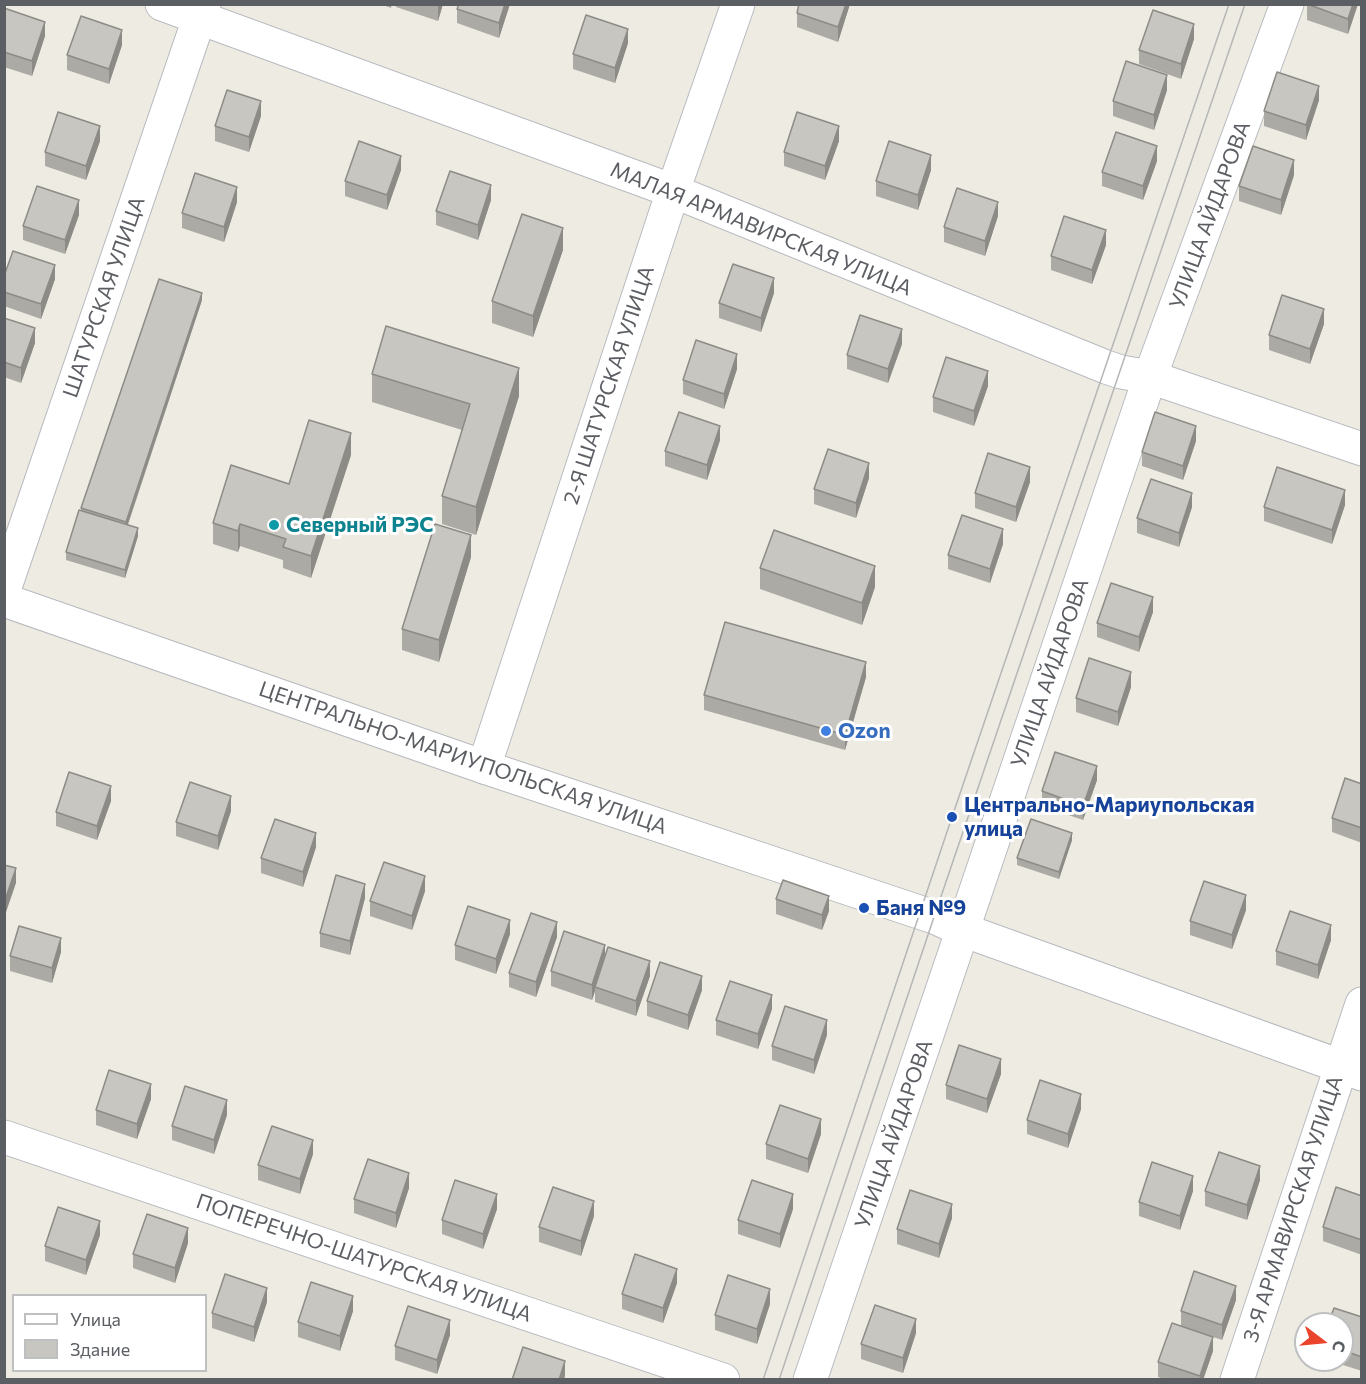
<!DOCTYPE html>
<meta charset="utf-8">
<style>
body{margin:0}
#map{position:relative;width:1366px;height:1384px;overflow:hidden;background:#eeece2;font-family:Commissioner,sans-serif}
canvas{display:block}
.frame{position:absolute;inset:0;border:6px solid #5b5e63;pointer-events:none}
.legend{position:absolute;left:12px;top:1294px;width:195px;height:78px;box-sizing:border-box;background:#fff;border:2px solid #bdbfc1;margin:0;padding:8px 10px;list-style:none;font-size:18px;color:#5b5e63}
.legend li{display:flex;align-items:center;gap:12px;height:30px}
.legend b{width:30px;border:2px solid #bdbfc1}
.north{position:absolute;left:1294px;top:1312px;width:60px;height:60px;box-sizing:border-box;background:#fff;border:2px solid #bdbfc1;border-radius:50%;rotate:106deg;font-size:16px;font-weight:700;line-height:24px;text-align:center;color:#5b5e63}
.north::after{content:'';display:block;margin:auto;width:21px;height:27px;background:#ea452c;clip-path:polygon(50% 0,100% 100%,50% 72%,0 100%)}
</style>
<div id="map">
<canvas width="1366" height="1384"></canvas>
<div class="frame"></div>
<ul class="legend">
<li><b style="height:8px;background:#fff"></b>Улица</li>
<li><b style="height:16px;background:#c8c6c0"></b>Здание</li>
</ul>
<div class="north">С</div>
</div>
<script>
const context = document.querySelector('canvas').getContext('2d');
context.lineJoin = 'round';
function trace(path, color, width, dash) { context.strokeStyle = color; context.lineWidth = width; context.lineCap = dash ? 'butt' : 'round'; context.setLineDash(dash || []); context.stroke(path); }
function fillPath(path, color) { context.fillStyle = color; context.fill(path, 'evenodd'); }
function drawText(font, color, halo, rows, align = 'center') {
  context.font = font + ' Commissioner,sans-serif'; context.lineWidth = 6; context.setLineDash([]); context.textBaseline = 'middle'; context.strokeStyle = halo; context.fillStyle = color; for (const [text, x, y, turn = 0] of rows) {
    context.save(); context.translate(x, y); context.rotate((+turn || 0) * Math.PI / 180); context.textAlign = isNaN(turn) ? turn : align; if (halo) context.strokeText(text, 0, 0); context.fillText(text, 0, 0); context.restore();
  }
}
const minor = new Path2D(`
 M162,4L673,191L1106,367L1121,372L1150,377L1362,449
 M4,590L204,4
 M484,767L673,191L738,4
 M4,1137L723,1380
 M810,1380L1150,377L1287,4
 M1237,1380L1362,1004`);
const tertiary = new Path2D(`
 M4,600L484,767L934,917L963,930L1362,1074`);
trace(minor, '#b8babf', 35);
trace(tertiary, '#b8babf', 35);
trace(minor, '#fff', 33);
trace(tertiary, '#fff', 33);
trace(new Path2D(`
 M763,1380L952,817L1229,4
 M779,1380L934,917L1245,4`), '#b5b6b6', 1.5);
fillPath(new Path2D(`
 M380,4H392L391,8Z
 M396,4H443L438,21L396,7Z
 M459,4H510L499,38L457,23V9Z
 M799,4H850L838,42L797,27V13Z
 M1307,4H1358L1348,34L1307,20Z
 M4,8L45,36L32,76L4,67Z
 M1194,39L1181,79L1139,64V50Z
 M628,43L615,83L573,69V54Z
 M122,45L109,84L67,70V55Z
 M1167,90L1154,130L1113,116V101Z
 M1319,100L1306,140L1264,126V111Z
 M261,116L249,152L215,141V126Z
 M100,141L86,180L45,166V152Z
 M839,141L825,180L784,166V152Z
 M1157,161L1143,200L1102,186V172Z
 M401,170L387,210L345,196V181Z
 M931,170L918,210L876,196V181Z
 M1294,175L1281,215L1239,201V186Z
 M491,200L478,240L436,225V211Z
 M237,202L224,242L182,228V213Z
 M79,215L65,254L23,240V226Z
 M998,216L985,256L944,242V227Z
 M1106,245L1092,284L1051,270V256Z
 M563,250L533,337L492,323V301Z
 M4,276L55,279L41,319L4,306Z
 M774,293L761,332L719,318V303Z
 M202,300L128,525L138,536L125,578L66,560V552L81,511V508Z
 M4,318L35,343L21,383L4,377Z
 M1324,324L1310,364L1269,350V335Z
 M902,344L888,383L847,369V355Z
 M737,369L724,409L683,394V380Z
 M372,374L519,396L476,535L442,524V496L462,430L372,402Z
 M988,386L974,426L933,412V397Z
 M720,440L707,480L665,466V451Z
 M1196,441L1183,480L1142,466V452Z
 M351,455L311,578L283,568V560L240,546L238,552L213,544V523L289,484Z
 M869,478L856,518L814,504V489Z
 M1030,482L1016,522L975,508V493Z
 M1345,505L1332,544L1264,521V507Z
 M1192,507L1179,547L1137,533V518Z
 M1003,544L990,583L948,569V555Z
 M471,557L439,662L402,650V629Z
 M760,568L875,587L862,625L760,589Z
 M1153,612L1139,652L1097,637V623Z
 M866,677L845,750L704,710V695Z
 M1131,687L1118,726L1076,712V698Z
 M1097,780L1083,820L1042,806V791Z
 M1362,784V843L1332,832V818Z
 M111,801L97,840L56,826V812Z
 M231,811L218,850L176,836V822Z
 M1072,840L1059,879L1017,865V858Z
 M316,847L303,887L261,873V858Z
 M425,891L412,930L370,916V901Z
 M365,898L350,955L320,947V933Z
 M776,899L829,911L822,930L776,914Z
 M1246,910L1232,949L1190,935V921Z
 M510,934L496,974L455,960V945Z
 M557,937L536,997L509,987V973Z
 M1331,940L1318,979L1276,965V951Z
 M61,952L52,983L10,971V956Z
 M605,955L650,976L636,1016L595,1002V991L592,1000L551,986V971Z
 M702,990L688,1030L647,1016V1001Z
 M772,1009L758,1049L716,1035V1020Z
 M827,1035L814,1074L772,1060V1046Z
 M1001,1074L987,1113L946,1099V1085Z
 M151,1099L137,1139L96,1125V1110Z
 M1081,1109L1068,1148L1027,1134V1120Z
 M227,1115L214,1154L172,1140V1126Z
 M821,1134L808,1173L766,1159V1144Z
 M313,1154L300,1194L258,1180V1165Z
 M1260,1180L1247,1220L1205,1206V1191Z
 M409,1188L396,1228L354,1213V1199Z
 M1193,1191L1180,1230L1139,1216V1202Z
 M1362,1196V1255L1323,1241V1227Z
 M497,1209L483,1249L442,1234V1220Z
 M793,1209L780,1248L738,1234V1220Z
 M594,1216L581,1256L539,1242V1227Z
 M952,1218L939,1258L897,1244V1229Z
 M100,1235L86,1275L45,1261V1246Z
 M188,1243L175,1283L133,1268V1254Z
 M677,1283L663,1323L622,1309V1294Z
 M1236,1300L1222,1340L1181,1326V1311Z
 M267,1302L254,1342L212,1328V1313Z
 M770,1304L757,1344L715,1330V1315Z
 M353,1311L340,1351L298,1337V1322Z
 M1362,1317V1371L1327,1360H1342V1324Z
 M916,1333L903,1373L861,1359V1344Z
 M450,1335L437,1374L395,1360V1346Z
 M1213,1351L1203,1380H1167L1158,1377V1362Z`), '#acaaa5');
fillPath(new Path2D(`
 M438,4H443L438,21Z
 M505,4H510L499,38V23Z
 M846,4H850L838,42V27Z
 M1353,4H1358L1348,34V19Z
 M45,22V36L32,76V61Z
 M1194,24V39L1181,79V64Z
 M628,29V43L615,83V68Z
 M122,30V45L109,84V69Z
 M1167,75V90L1154,130V115Z
 M1319,86V100L1306,140V125Z
 M261,101V116L249,152V137Z
 M100,126V141L86,180V166Z
 M839,126V141L825,180V166Z
 M1157,146V161L1143,200V186Z
 M931,155V170L918,210V195Z
 M401,156V170L387,210V195Z
 M1294,160V175L1281,215V200Z
 M491,185V200L478,240V225Z
 M237,187V202L224,242V227Z
 M79,200V215L65,254V240Z
 M998,202V216L985,256V241Z
 M563,228V250L533,337V316Z
 M1106,230V245L1092,284V270Z
 M55,265V279L41,319V304Z
 M774,278V293L761,332V318Z
 M202,293V300L126,529V522Z
 M1324,309V324L1310,364V349Z
 M35,328V343L21,383V368Z
 M902,329V344L888,383V369Z
 M737,354V369L724,409V394Z
 M519,368V396L476,535V507Z
 M988,371V386L974,426V411Z
 M720,426V440L707,480V465Z
 M1196,426V441L1183,480V466Z
 M351,433V455L311,578V556Z
 M869,463V478L856,518V503Z
 M1030,467V482L1016,522V507Z
 M1345,490V505L1332,544V530Z
 M1192,493V507L1179,547V533Z
 M240,524V546L238,552V531Z
 M138,528V536L125,578V570Z
 M1003,529V544L990,583V569Z
 M471,535V557L439,662V640Z
 M875,566V587L862,625V603Z
 M1153,597V612L1139,652V637Z
 M866,662V677L845,750V735Z
 M1131,672V687L1118,726V712Z
 M1097,766V780L1083,820V806Z
 M111,786V801L97,840V826Z
 M231,796V811L218,850V836Z
 M316,833V847L303,887V872Z
 M1072,833V840L1059,879V872Z
 M16,868V883L4,918V903Z
 M425,876V891L412,930V916Z
 M365,884V898L350,955V941Z
 M1246,895V910L1232,949V935Z
 M829,896V911L822,930V915Z
 M510,920V934L496,974V959Z
 M557,922V937L536,997V982Z
 M1331,925V940L1318,979V965Z
 M61,938V952L52,983V968Z
 M605,945V960L595,987V991L592,1000V985Z
 M650,961V976L636,1016V1001Z
 M702,976V990L688,1030V1015Z
 M772,995V1009L758,1049V1034Z
 M827,1020V1035L814,1074V1060Z
 M1001,1059V1074L987,1113V1099Z
 M151,1084V1099L137,1139V1124Z
 M1081,1094V1109L1068,1148V1134Z
 M227,1100V1115L214,1154V1140Z
 M821,1119V1134L808,1173V1159Z
 M313,1140V1154L300,1194V1179Z
 M1260,1166V1180L1247,1220V1205Z
 M409,1173V1188L396,1228V1213Z
 M1193,1176V1191L1180,1230V1216Z
 M497,1194V1209L483,1249V1234Z
 M793,1194V1209L780,1248V1234Z
 M594,1201V1216L581,1256V1241Z
 M952,1204V1218L939,1258V1244Z
 M6,1216V1230L4,1235V1220Z
 M100,1221V1235L86,1275V1260Z
 M188,1228V1243L175,1283V1268Z
 M677,1269V1283L663,1323V1308Z
 M1236,1286V1300L1222,1340V1325Z
 M267,1288V1302L254,1342V1327Z
 M770,1289V1304L757,1344V1329Z
 M353,1296V1311L340,1351V1336Z
 M916,1319V1333L903,1373V1358Z
 M450,1320V1335L437,1374V1360Z
 M1213,1337V1351L1203,1380H1200V1376Z
 M565,1361V1376L564,1380H559Z`), '#8c8b86');
const building = new Path2D(`
 M459,4H505L499,23L457,9Z
 M799,4H846L838,27L797,13Z
 M1307,4H1353L1348,19Z
 M4,8L45,22L32,61L4,52Z
 M1153,10L1194,24L1181,64L1139,50Z
 M586,15L628,29L615,68L573,54Z
 M81,16L122,30L109,69L67,55Z
 M1126,61L1167,75L1154,115L1113,101Z
 M1277,72L1319,86L1306,125L1264,111Z
 M227,90L261,101L249,137L215,126Z
 M58,112L100,126L86,166L45,152Z
 M797,112L839,126L825,166L784,152Z
 M1116,132L1157,146L1143,186L1102,172Z
 M359,141L401,156L387,195L345,181Z
 M889,141L931,155L918,195L876,181Z
 M1253,146L1294,160L1281,200L1239,186Z
 M450,171L491,185L478,225L436,211Z
 M195,173L237,187L224,227L182,213Z
 M37,186L79,200L65,240L23,226Z
 M957,188L998,202L985,241L944,227Z
 M522,214L563,228L533,316L492,301Z
 M1064,216L1106,230L1092,270L1051,256Z
 M13,251L55,265L41,304L4,292V276Z
 M733,264L774,278L761,318L719,303Z
 M159,279L202,293L126,522L81,508Z
 M1282,295L1324,309L1310,349L1269,335Z
 M860,315L902,329L888,369L847,355Z
 M4,318L35,328L21,368L4,362Z
 M386,326L519,368L476,507L442,496L470,404L372,374Z
 M696,340L737,354L724,394L683,380Z
 M946,357L988,371L974,411L933,397Z
 M679,412L720,426L707,465L665,451Z
 M1155,412L1196,426L1183,466L1142,452Z
 M309,420L351,433L311,556L283,547L286,539L240,524L238,531L213,523L231,465L289,484Z
 M828,449L869,463L856,503L814,489Z
 M988,453L1030,467L1016,507L975,493Z
 M1277,467L1345,490L1332,530L1264,507Z
 M1151,479L1192,493L1179,533L1137,518Z
 M79,510L138,528L125,570L66,552Z
 M962,515L1003,529L990,569L948,555Z
 M435,524L471,535L439,640L402,629Z
 M774,530L875,566L862,603L760,568Z
 M1111,583L1153,597L1139,637L1097,623Z
 M725,622L866,662L845,735L704,695Z
 M1089,658L1131,672L1118,712L1076,698Z
 M1055,752L1097,766L1083,806L1042,791Z
 M69,772L111,786L97,826L56,812Z
 M1345,778L1362,784V828L1332,818Z
 M190,782L231,796L218,836L176,822Z
 M275,819L316,833L303,872L261,858Z
 M1031,819L1072,833L1059,872L1017,858Z
 M384,862L425,876L412,916L370,901Z
 M4,865L16,868L4,903Z
 M336,875L365,884L350,941L320,933Z
 M783,880L829,896L822,915L776,899Z
 M1204,881L1246,895L1232,935L1190,921Z
 M468,906L510,920L496,959L455,945Z
 M1290,911L1331,925L1318,965L1276,951Z
 M531,913L557,922L536,982L509,973Z
 M19,926L61,938L52,968L10,956Z
 M564,931L605,945L592,985L551,971Z
 M608,947L650,961L636,1001L595,987Z
 M660,962L702,976L688,1015L647,1001Z
 M730,981L772,995L758,1034L716,1020Z
 M785,1006L827,1020L814,1060L772,1046Z
 M959,1045L1001,1059L987,1099L946,1085Z
 M109,1070L151,1084L137,1124L96,1110Z
 M1040,1080L1081,1094L1068,1134L1027,1120Z
 M185,1086L227,1100L214,1140L172,1126Z
 M780,1105L821,1119L808,1159L766,1144Z
 M272,1126L313,1140L300,1179L258,1165Z
 M1219,1152L1260,1166L1247,1205L1205,1191Z
 M368,1159L409,1173L396,1213L354,1199Z
 M1152,1162L1193,1176L1180,1216L1139,1202Z
 M455,1180L497,1194L483,1234L442,1220Z
 M752,1180L793,1194L780,1234L738,1220Z
 M553,1187L594,1201L581,1241L539,1227Z
 M1336,1187L1362,1196V1240L1323,1227Z
 M910,1190L952,1204L939,1244L897,1229Z
 M58,1207L100,1221L86,1260L45,1246Z
 M147,1214L188,1228L175,1268L133,1254Z
 M635,1254L677,1269L663,1308L622,1294Z
 M1194,1271L1236,1286L1222,1325L1181,1311Z
 M225,1274L267,1288L254,1327L212,1313Z
 M728,1275L770,1289L757,1329L715,1315Z
 M311,1282L353,1296L340,1336L298,1322Z
 M875,1305L916,1319L903,1358L861,1344Z
 M408,1306L450,1320L437,1360L395,1346Z
 M1334,1308L1362,1317V1357L1342,1350V1324H1328Z
 M1172,1323L1213,1337L1200,1376L1158,1362Z
 M523,1347L565,1361L559,1380H512Z`);
fillPath(building, '#c8c6c0');
trace(building, '#8c8b86', 1.5);
for (const [x, y, r, color] of [
 [274,525,6,"#0f9aa8"],
 [826,731,6,"#3f7fe0"],
 [952,817,6,"#1a4fb4"],
 [864,908,6,"#1a4fb4"]
]) { const dot = new Path2D(); dot.arc(x, y, r, 0, 2 * Math.PI); context.fillStyle = color; context.fill(dot); trace(dot, '#fff', 2); }
drawText('21px', '#5b5e63', '#fff', [
 ["УЛИЦА АЙДАРОВА",1210,215,-70],
 ["МАЛАЯ АРМАВИРСКАЯ УЛИЦА",761,229,22],
 ["ШАТУРСКАЯ УЛИЦА",104,297,-71],
 ["2-Я ШАТУРСКАЯ УЛИЦА",609,385,-72],
 ["УЛИЦА АЙДАРОВА",1050,673,-71],
 ["ЦЕНТРАЛЬНО-МАРИУПОЛЬСКАЯ УЛИЦА",463,758,19],
 ["УЛИЦА АЙДАРОВА",894,1134,-71],
 ["3-Я АРМАВИРСКАЯ УЛИЦА",1293,1209,-72],
 ["ПОПЕРЕЧНО-ШАТУРСКАЯ УЛИЦА",364,1258,19]
]);
drawText('bold 21px', '#0d838f', '#fff', [
 ["Северный РЭС",286,525]
], 'left');
drawText('bold 21px', '#366cbe', '#fff', [
 ["Ozon",838,731]
], 'left');
drawText('bold 21px', '#164399', '#fff', [
 ["Центрально-Мариупольская",964,805],
 ["улица",964,829],
 ["Баня №9",876,908]
], 'left');
</script>
